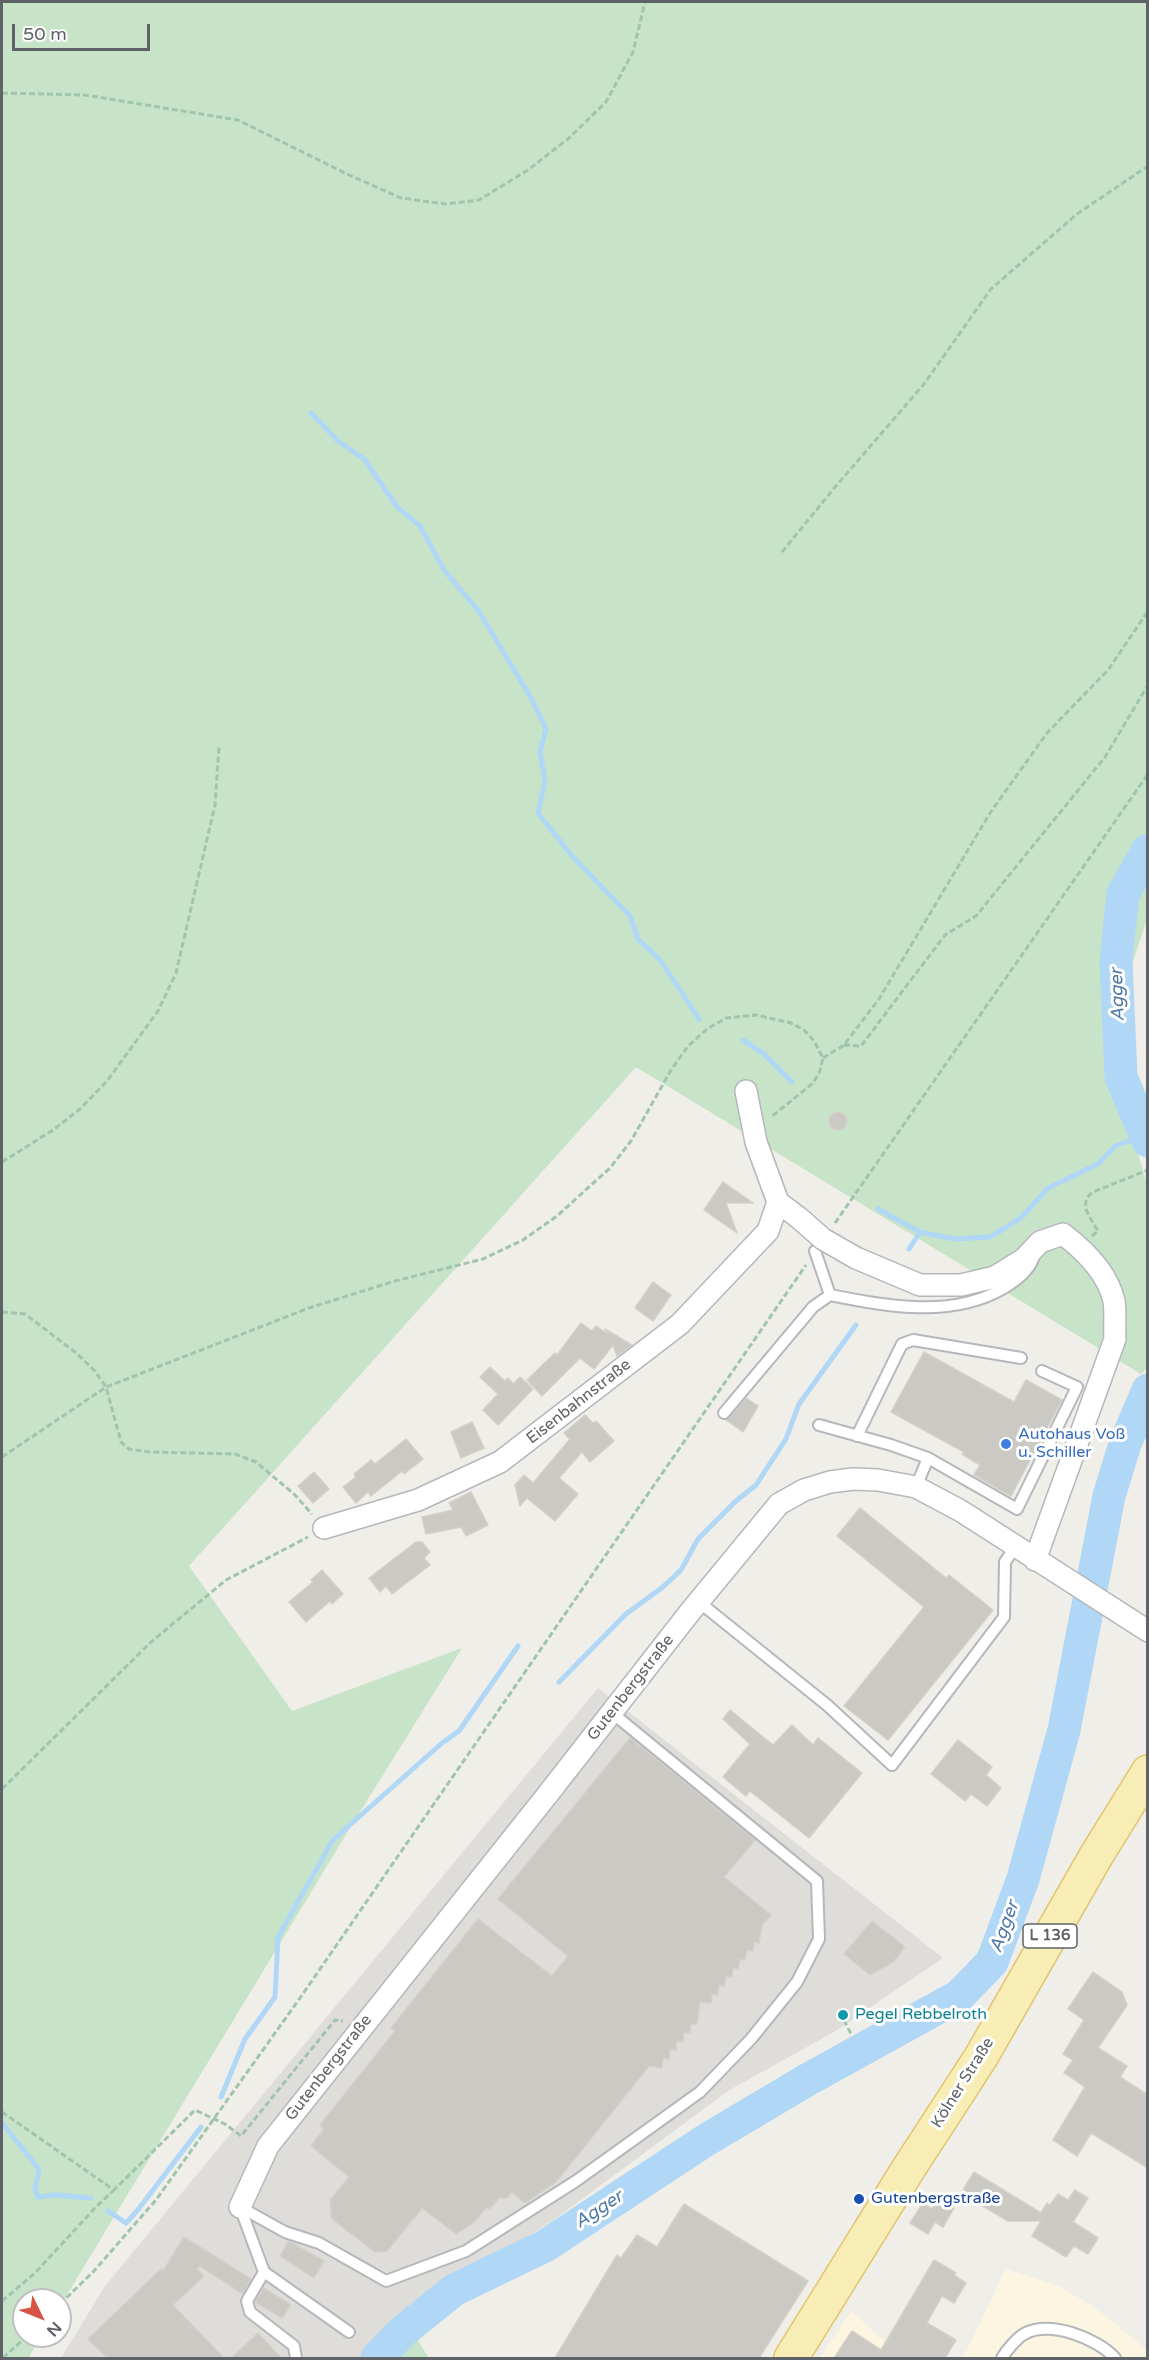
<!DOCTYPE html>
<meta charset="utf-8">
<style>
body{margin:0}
#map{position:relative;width:1149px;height:2360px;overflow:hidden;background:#efeee8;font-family:"Varela Round",sans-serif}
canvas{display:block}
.frame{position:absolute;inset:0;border:3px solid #5f6266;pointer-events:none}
.north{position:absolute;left:12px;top:2288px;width:60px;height:60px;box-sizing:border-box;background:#fff;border:2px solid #bfc0c2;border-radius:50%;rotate:133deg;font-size:16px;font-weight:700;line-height:24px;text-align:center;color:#5f6266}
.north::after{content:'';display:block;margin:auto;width:21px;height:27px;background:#d85345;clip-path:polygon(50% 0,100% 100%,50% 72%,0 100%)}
.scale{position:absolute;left:12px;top:24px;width:138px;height:27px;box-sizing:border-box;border:3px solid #5f6266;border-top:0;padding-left:8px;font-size:18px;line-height:21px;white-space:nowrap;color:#5f6266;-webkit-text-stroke:4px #fff;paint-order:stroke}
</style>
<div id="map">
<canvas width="1149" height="2360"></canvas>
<div class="frame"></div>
<div class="north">N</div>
<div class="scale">50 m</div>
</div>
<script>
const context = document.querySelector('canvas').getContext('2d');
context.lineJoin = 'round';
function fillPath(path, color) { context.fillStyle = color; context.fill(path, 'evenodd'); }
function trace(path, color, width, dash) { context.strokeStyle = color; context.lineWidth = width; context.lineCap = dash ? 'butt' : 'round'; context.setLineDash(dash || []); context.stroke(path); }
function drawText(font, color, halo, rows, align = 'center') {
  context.font = font + ' "Varela Round",sans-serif'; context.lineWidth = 6; context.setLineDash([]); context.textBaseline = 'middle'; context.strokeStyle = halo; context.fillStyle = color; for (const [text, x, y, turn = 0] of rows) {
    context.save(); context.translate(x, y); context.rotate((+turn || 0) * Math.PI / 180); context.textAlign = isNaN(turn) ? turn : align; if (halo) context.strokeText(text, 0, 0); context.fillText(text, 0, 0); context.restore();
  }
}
fillPath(new Path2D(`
 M1006,2269L1059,2286L1094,2307L1140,2344L1148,2352L1147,2358H963Z
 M851,2311L904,2358H820Z`), '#fbf5e1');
fillPath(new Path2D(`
 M598,1688L943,1958L834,2032L728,2091L555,2219L403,2317L358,2358H61L105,2286Z`), '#dfddda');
fillPath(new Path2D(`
 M2,2H1147L1148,916L1127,980L1132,1134L1147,1183V1368L1141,1374L636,1067L189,1566L292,1711L462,1648L350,1828L60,2306V2300H24V2336H42L28,2358H2Z
 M403,2317L429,2358H358Z`), '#c7e4c8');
trace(new Path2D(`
 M311,413L338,441L364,459L398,508L420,526L444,570L478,610L530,696L546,729L540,752L545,781L538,813L572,856L630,916L638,939L661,961L699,1019
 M743,1040L764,1054L792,1082
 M878,1209L920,1232
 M909,1249L920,1232L954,1239L990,1237L1021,1218L1048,1188L1098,1164L1115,1146L1145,1135
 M559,1682L626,1614L663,1587L681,1570L698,1539L736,1501L756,1485L786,1439L799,1404L856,1325
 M221,2097L245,2039L275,1997L278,1937L333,1840L442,1743L459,1731L518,1646
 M2,2123L39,2169L35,2189L38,2197L55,2195L91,2198
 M108,2211L126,2223L137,2211L201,2127`), '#b1d7f6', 5);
trace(new Path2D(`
 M1148,850L1123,894L1116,960L1121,1077L1148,1141
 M377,2358L402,2332L454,2290L545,2246L706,2140L807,2080L959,1996L992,1962L1023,1879L1064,1730L1109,1496L1125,1444L1148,1390`), '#b1d7f6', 33);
const building = new Path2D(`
 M829 1121a9 9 0 1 1 18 0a9 9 0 1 1-18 0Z
 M723,1182L753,1203H726L737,1233L704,1210Z
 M653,1282L671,1295L653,1321L635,1308Z
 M581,1323L592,1331L596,1326L608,1334L605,1329L632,1345L617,1356L613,1345L594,1369L580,1358L542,1396L527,1380L555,1353L557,1355Z
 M924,1352L1014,1402L1026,1380L1062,1400L1011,1496L974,1475L980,1465L962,1454L964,1452L891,1412Z
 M490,1367L505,1381L508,1378L513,1384L520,1377L533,1389L498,1425L483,1410L498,1394L480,1377Z
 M746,1398L758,1406L743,1432L726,1420Z
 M585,1415L593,1423L596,1421L614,1441L590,1462L582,1452L559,1478L578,1494L555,1521L527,1498L520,1506L515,1485L524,1475L533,1483L570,1439L564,1433Z
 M472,1422L484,1448L461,1458L451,1432Z
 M406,1439L423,1459L404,1474L402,1471L371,1496L368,1492L356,1503L343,1487L356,1477L354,1474L371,1460L375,1464Z
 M314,1472L329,1489L313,1503L298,1486Z
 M471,1492L488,1525L466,1536L461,1527L426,1534L422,1517L453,1510L449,1503Z
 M860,1508L946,1578L949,1575L993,1610L888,1740L844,1706L924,1607L837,1536Z
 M416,1542H422L430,1552L424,1558L430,1565L392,1594L386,1586L380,1592L369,1578Z
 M322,1570L343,1594L332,1604L330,1601L306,1622L289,1602L313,1582L311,1580Z
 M730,1710L773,1745L792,1725L813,1745L818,1738L862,1773L809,1838L750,1791L746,1796L723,1777L750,1744L723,1719Z
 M630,1738L755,1840L724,1877L771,1915L762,1925L759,1943L754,1942L753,1951L747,1950L745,1960L740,1959L738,1969L733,1968L732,1977L726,1976L724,1986L719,1985L718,1995L712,1994L711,2003L700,2002L697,2024H691L690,2033L684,2032L683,2042L677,2041L676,2050L670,2049L669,2059L663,2058L662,2068L649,2066L556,2182L525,2203L512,2192L507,2198H499L490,2209L487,2207L474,2222L456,2234L422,2208L387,2251L375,2252L332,2219L330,2200L349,2177L311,2146L324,2129L320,2125L395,2031L391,2028L478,1919L552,1976L568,1956L498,1899Z
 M958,1740L992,1767L986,1775L1001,1788L987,1806L971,1794L965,1801L931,1774Z
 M872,1921L905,1947L893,1962L870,1975L844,1954Z
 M1093,1972L1122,1992L1127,2005L1098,2048L1127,2066L1120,2077L1148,2095V2168L1091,2133L1077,2156L1053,2140L1085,2087L1064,2073L1073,2060L1063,2054L1084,2020L1068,2009Z
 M974,2172L1041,2213L1047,2203L1050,2205L1058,2194L1068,2200L1075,2190L1088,2198L1073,2222L1098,2238L1088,2254L1074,2246L1066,2257L1032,2236L1041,2221H1008L961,2193Z
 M938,2198L954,2208L943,2227L935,2222L928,2234L910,2223L923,2203L932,2209Z
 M684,2204L808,2281L759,2358H555L617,2255L621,2258L637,2235L657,2247Z
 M184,2237L251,2279L243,2294L200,2266L197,2269L204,2276L173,2305L224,2358H107L88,2339L161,2269L163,2271Z
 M289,2241L324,2261L314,2278L280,2256Z
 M934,2260L956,2273L954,2275L966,2283L954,2303L942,2296L927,2323L956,2340L945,2358H834L852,2331L881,2350Z
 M264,2288L291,2305L282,2318L255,2302Z
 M258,2333L281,2358H231Z`);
fillPath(building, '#cbc9c4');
trace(building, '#d4d0c7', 1.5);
const service = new Path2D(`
 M815,1251L830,1295C887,1306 951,1319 1004,1288C1015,1281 1028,1272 1033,1259
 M724,1413L813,1307L830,1295
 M819,1425L891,1445L928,1458L916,1487
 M857,1436L902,1344L913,1340L1021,1358
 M928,1458L1017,1509L1077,1387L1042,1371
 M699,1602L827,1705L892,1765L1004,1617L1005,1562L1015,1547
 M240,2207L285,2232L319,2243L386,2281L466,2251L576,2181L700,2092L751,2039L797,1982L819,1939L817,1881L611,1712
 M240,2207L264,2272L349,2332
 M264,2272L247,2301L250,2312L294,2346L296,2358
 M1002,2358C1006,2351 1016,2339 1024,2334C1050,2320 1097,2338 1115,2358`);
const minor = new Path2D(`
 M746,1091L756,1142L778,1202L799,1218
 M856,1258L920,1285H961L995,1277L1024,1259L1040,1242L1063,1234C1084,1250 1108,1274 1114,1301C1116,1313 1114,1327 1115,1339L1035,1560
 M324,1528L418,1500L500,1462L680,1324L768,1231L778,1202
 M240,2207L268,2146L548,1794L690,1612L779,1504L804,1490L830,1482L853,1479L878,1480L916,1487L961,1511L1148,1631`);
const primary = new Path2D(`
 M791,2358L907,2171L981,2057L1096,1856L1148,1772`);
trace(service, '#b5b7bb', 14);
trace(minor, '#b5b7bb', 24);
trace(primary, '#e3c46d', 36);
trace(new Path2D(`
 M2,93L85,95L238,120L349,175L401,198L446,204L479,200L528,170L569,138L606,102L633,52L645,2
 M782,552L836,486L924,384L991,289L1077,214L1148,166
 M844,1045L861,1046L945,935L976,916L1105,757L1148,685
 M823,1058L844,1045L879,999L990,813L1047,733L1108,670L1148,611
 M2,1162L53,1130L80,1109L107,1081L158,1011L176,973L215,805L219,747
 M835,1223L1148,774
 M1092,1236L1098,1231C1091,1218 1077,1204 1093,1192L1148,1170
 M2,1312L25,1314L75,1352L94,1370L106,1387L121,1442L129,1449L149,1452L235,1454L256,1462L294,1494L312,1514
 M2,1457L106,1387L309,1308L395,1281L483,1259L523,1240L557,1216L610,1168L631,1141L671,1070L688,1046L707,1029L726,1018L756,1015L791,1023L804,1030L814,1041L823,1058L819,1074L812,1084L771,1117
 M2,1789L151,1642L226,1580L308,1537
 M844,2020L852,2036
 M2,2112L114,2190L195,2110L225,2124L241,2136L335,2020L343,2021
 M2,2301L35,2273L95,2208L113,2191
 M60,2304L93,2272L156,2200L300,1998L806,1265
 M3,2358L27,2336`), '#a1c4ac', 3, [6, 3]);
trace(service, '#fff', 10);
trace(minor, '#fff', 21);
trace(primary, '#f7edb5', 33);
const minorBridge = new Path2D(`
 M799,1218L823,1239L856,1258`);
trace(minorBridge, '#b5b7bb', 24, []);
trace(minorBridge, '#fff', 21);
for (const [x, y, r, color] of [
 [1006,1444,6,"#3f7fe0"],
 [843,2015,6,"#0f9aa8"],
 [859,2199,6,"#1a4fb4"]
]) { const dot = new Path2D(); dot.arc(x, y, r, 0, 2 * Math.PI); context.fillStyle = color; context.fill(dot); trace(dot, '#fff', 2); }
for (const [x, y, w] of [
 [1050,1936,54]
]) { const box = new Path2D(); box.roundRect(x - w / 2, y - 12, w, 24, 4.5); context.fillStyle = '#fff'; context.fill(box); trace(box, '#5f6266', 1.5); }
drawText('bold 15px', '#5f6266', null, [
 ["L 136",1050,1936]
]);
drawText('16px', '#5f6266', '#fff', [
 ["Eisenbahnstraße",579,1402,-38],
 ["Gutenbergstraße",631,1688,-52],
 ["Gutenbergstraße",329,2068,-52],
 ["Kölner Straße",963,2083,-58]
]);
drawText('16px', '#366cbe', '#fff', [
 ["Autohaus Voß",1018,1435],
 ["u. Schiller",1018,1453]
], 'left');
drawText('16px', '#0d838f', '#fff', [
 ["Pegel Rebbelroth",855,2015]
], 'left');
drawText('16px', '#164399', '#fff', [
 ["Gutenbergstraße",871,2199]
], 'left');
drawText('italic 18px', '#4e78a7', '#fff', [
 ["Agger",1118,995,-92],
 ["Agger",1005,1927,-70],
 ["Agger",599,2210,-33]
]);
</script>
